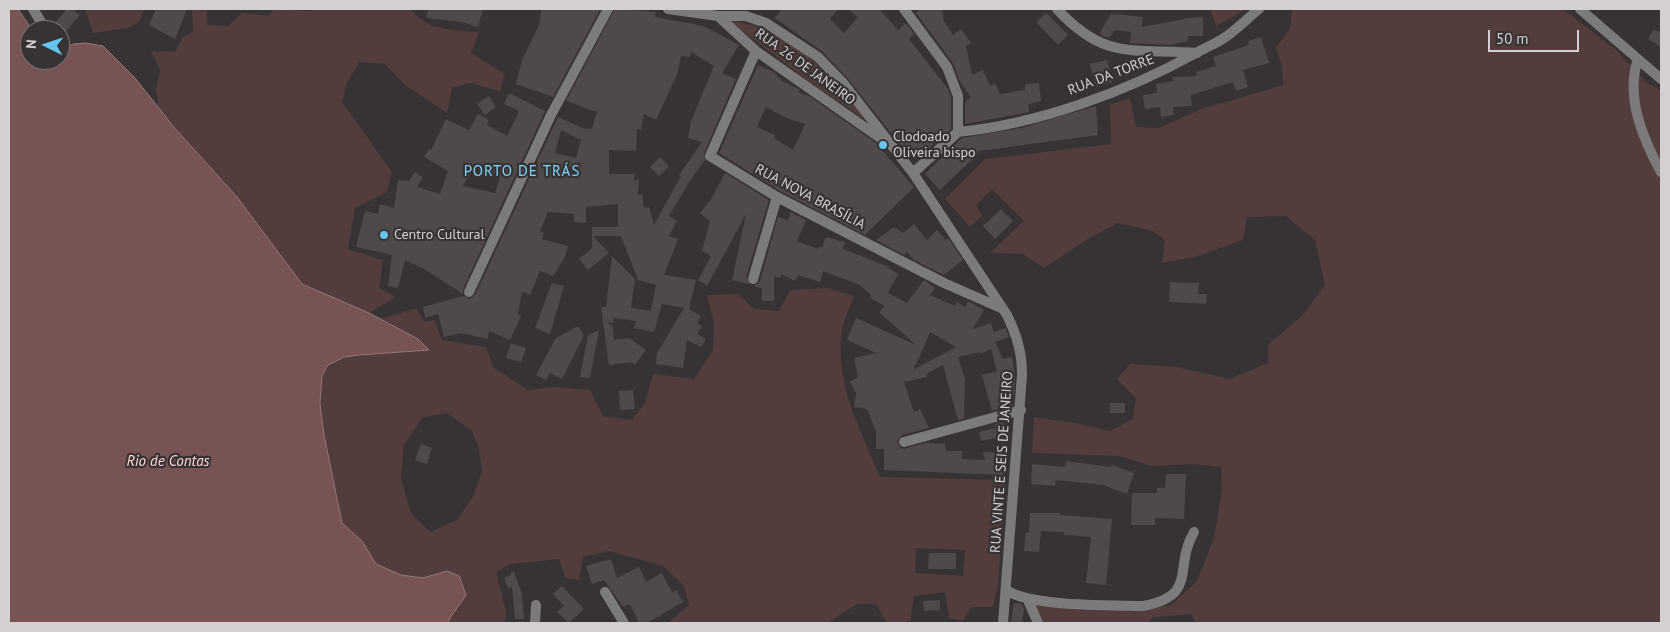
<!DOCTYPE html>
<meta charset="utf-8">
<style>
body{margin:0}
#map{position:relative;width:1670px;height:632px;overflow:hidden;background:#383333;font-family:"PT Sans",sans-serif}
canvas{display:block}
.frame{position:absolute;inset:0;border:10px solid #d4d0d0;pointer-events:none}
.north{position:absolute;left:20px;top:20px;width:50px;height:50px;box-sizing:border-box;background:#383333;border:1px solid #767272;border-radius:50%;rotate:274deg;font-size:14px;font-weight:700;line-height:20px;text-align:center;color:#d4d0d0}
.north::after{content:'';display:block;margin:auto;width:18px;height:22px;background:#67c4ef;clip-path:polygon(50% 0,100% 100%,50% 72%,0 100%)}
.scale{position:absolute;left:1488px;top:30px;width:91px;height:22px;box-sizing:border-box;border:2px solid #d4d0d0;border-top:0;padding-left:6px;font-size:15px;line-height:18px;white-space:nowrap;color:#d4d0d0;-webkit-text-stroke:4px #383333;paint-order:stroke}
</style>
<div id="map">
<canvas width="1670" height="632"></canvas>
<div class="frame"></div>
<div class="north">N</div>
<div class="scale">50 m</div>
</div>
<script>
const context = document.querySelector('canvas').getContext('2d');
context.lineJoin = 'round';
function fillPath(path, color) { context.fillStyle = color; context.fill(path, 'evenodd'); }
function trace(path, color, width, dash) { context.strokeStyle = color; context.lineWidth = width; context.lineCap = dash ? 'butt' : 'round'; context.setLineDash(dash || []); context.stroke(path); }
function drawText(font, color, halo, rows, align = 'center') {
  context.font = font + ' "PT Sans",sans-serif'; context.lineWidth = 4.5; context.setLineDash([]); context.textBaseline = 'middle'; context.strokeStyle = halo; context.fillStyle = color; for (const [text, x, y, turn = 0] of rows) {
    context.save(); context.translate(x, y); context.rotate((+turn || 0) * Math.PI / 180); context.textAlign = isNaN(turn) ? turn : align; if (halo) context.strokeText(text, 0, 0); context.fillText(text, 0, 0); context.restore();
  }
}
fillPath(new Path2D(`
 M85,9H144L139,22L128,28L93,33Z
 M192,9H207V25L228,26L242,13L270,16L273,9L311,11L313,9H411C426,31 455,30 479,32L471,53L505,74L500,91L470,83L452,88L447,113L405,85L385,64L359,62L347,83L342,102L392,172L387,192L355,208L348,249L383,260L379,288L396,297L369,313L302,284L237,197L159,109L156,90L160,70L151,51L175,52L183,37L193,32Z
 M1210,9H1246L1216,26Z
 M1292,9H1563L1616,50L1647,83L1661,90V623H1195L1192,614L1153,617L1148,623H1032V602L1137,611L1171,605L1197,581L1214,538L1222,489L1221,467L1193,464L1151,466L1120,456L1032,453L1034,417L1080,424L1110,431L1133,419L1136,398L1117,379L1130,364L1177,367L1230,379L1268,363V345L1303,315L1325,285L1315,240L1286,216L1247,217L1243,240L1195,257L1162,263L1165,240L1153,231L1118,223L1089,238L1044,268L1023,254L990,253L1024,221L992,189L976,205L982,216L970,227L945,199L985,159L1111,144L1110,105L1130,98L1136,127L1158,128L1202,109L1283,85L1282,67L1276,48L1290,29Z
 M728,20C791,28 829,73 866,120L807,80Z
 M827,288L854,296C850,309 841,324 841,337C837,390 861,430 880,477L1005,480L998,585L993,607H972L962,621L949,618L945,592L914,596L910,623H887L876,604H857L827,623H668L689,605L684,586L663,566L609,551L583,557L579,580L565,577L559,559L511,564L496,572L506,611L505,623H448L449,618L466,595L447,571L423,578L401,575L375,564L362,541L342,523L324,435L320,390L324,370L344,357L428,350L418,339L378,320L416,308L425,322L434,320L442,340L486,347L494,368L528,390L554,387L590,390L603,416L632,420L645,403L653,374L694,379L713,350L714,323L707,295L738,294L754,309L779,311L790,290ZM447,413L472,431L479,448L482,471L474,495L457,520L430,532L411,513L401,479L404,445L423,417ZM916,548L965,550L963,576L915,573Z`), '#533c3c');
const water = new Path2D(`
 M9,9H18L32,30L30,60H60V54L67,46L74,44L86,43L103,46L135,78L173,126L237,197L302,284L369,313L418,339L429,350L360,355L344,357L327,366L322,376L320,403L324,435L342,523L362,541L376,564L401,575L423,578L447,571L459,576L466,595L450,618L448,623H9Z`);
fillPath(water, '#775453');
trace(water, '#937978', 1);
fillPath(new Path2D(`
 M67,9H72L80,15L63,35L60,30L52,26Z
 M156,9H187L175,39L149,25Z
 M428,9H483L478,27L462,22L427,18Z
 M541,9H600L553,97L516,84L522,60L540,23Z
 M615,9L656,12L655,17L704,26L739,45L722,73L736,79L704,153L705,160L689,182L669,216L677,221L669,236L678,239L664,275L696,280L689,309L701,316L697,323L702,326L697,334L706,339L701,347L687,340L683,368L656,364L657,353L684,308L662,304L654,332L634,328L636,321L613,318V323L607,322L613,327L614,340L629,338L646,350L635,365L631,362L609,365L601,307H606L612,256L635,279L631,308L651,311L656,285L638,280L621,236H593L609,253L588,270L579,259L592,248V227H618V204L586,207V223L574,222V214L548,212L540,231L544,233L542,239L568,246L565,257L553,276L540,271L530,295L522,292L518,314L521,316L510,340L489,331L488,339L461,333L444,337L438,314L425,318L423,307L463,296L470,299L475,295L558,117L582,128L592,129L597,112L566,101ZM691,52L714,66L691,121L688,138L702,142L679,175L681,176L654,225L649,207L644,208L642,194L638,195L639,178L634,182L635,174H609V150L636,151L637,129L641,130L644,114L656,120L678,72L681,56L690,57ZM561,130L581,140L576,158L555,153Z
 M782,9H838L830,19L844,33L858,17L848,9H879L898,30L906,23L914,34L909,39L948,89L951,97V129L916,159L908,148L906,150L899,143L849,80L823,52L775,18Z
 M920,9H942L944,21L953,35L961,29L971,43L966,46L972,75L983,70L990,86L995,83L1000,94L1025,90V84L1039,83L1041,101L1028,104L1029,112L965,124V102L971,97L959,80L953,63L916,13Z
 M1046,13L1068,35L1058,45L1036,22Z
 M1111,14L1143,17L1142,27L1189,18L1203,17V36H1188V41L1169,45L1130,43L1131,32L1115,30L1109,38L1099,34Z
 M1654,29L1661,33V47L1648,39Z
 M1261,37L1269,63L1243,70L1248,87L1236,91L1233,82L1191,95L1192,106L1173,107L1174,115L1161,117L1160,107L1145,109L1143,95L1157,93L1156,84L1173,81V77L1197,76L1196,72L1216,66L1213,57L1249,45L1248,41Z
 M1107,60L1113,82L1096,87L1090,64Z
 M758,65L774,72L782,81L800,90L799,93L809,96L876,143L914,187L865,235L780,191L719,153ZM766,107L786,118L805,124L793,150L774,138L775,135L757,127Z
 M509,93L545,111L463,289V294L424,269L405,260L398,288L388,286L392,255L356,247L365,211L378,214L380,204L394,208L398,180L409,181L415,172L423,177L417,187L440,194L448,171L424,157L429,149L431,150L446,119L469,130L478,114L489,120L487,125L507,136L519,111L504,104ZM476,164L500,177L495,193L463,186Z
 M489,96L496,107L485,115L477,104Z
 M1096,106L1098,135L979,151L971,162L970,161L940,190L925,174L962,138L1021,128Z
 M660,157L669,166L659,176L650,167Z
 M725,173L769,200L746,277L749,284L732,280L746,214L707,286L698,280L711,256L702,251L710,221L700,213L710,201Z
 M1001,209L1013,221L995,239L983,226Z
 M791,212L806,220L797,241L818,249L819,247L822,248L826,237L845,242L843,249L889,267L888,268L898,274L888,293L907,303L924,280L935,288L930,295L955,306L957,302L965,307L968,301L984,310L973,329L991,323L994,332L1005,328L1009,337L995,342L1003,359L1012,357L1015,375L1014,395L1010,396L1012,405L992,411L982,375L997,371L991,349L981,354L980,352L958,357L965,379L964,419L958,420L943,365L926,374L927,377L904,382L914,412L920,409L929,428L902,435L897,441L899,446L903,449L926,443L945,444L946,451H962V459L985,460L983,452L1004,453L1003,475L884,470V449H876V431L867,409L854,407L856,393L850,382L858,377L854,358L876,353L847,340L856,318L916,345L879,312L885,306L870,298L871,295L860,285L823,271L820,282L798,275L795,281L781,274L780,278L774,276V301H762V288L754,286L760,281L778,217L788,220ZM930,332L956,347L913,370L922,351Z
 M914,224L927,240L937,230L946,240L948,238L963,260L944,275L914,260L907,252L904,255L876,240L894,227L903,233Z
 M1170,282L1199,283L1198,294H1207L1206,304L1169,302Z
 M552,283L564,286L550,334L535,328Z
 M578,326L584,335L562,379L550,373L546,380L536,375L555,339Z
 M599,330L590,378L580,377L588,335Z
 M511,343L526,348L521,362L506,358Z
 M633,390L635,409L620,410L619,391Z
 M1110,403H1125V413H1110Z
 M1003,422L1007,436L981,441L979,432L996,428L995,424Z
 M421,444L432,448L427,464L415,460Z
 M1066,461L1111,467L1112,465L1134,473L1127,494L1103,485L1056,480L1055,486L1031,484L1032,464L1065,467Z
 M1166,474H1186L1184,519L1155,518V525H1131L1132,493H1157V488H1165Z
 M1030,513H1060V515L1112,519L1106,585L1086,583L1091,537L1064,535V532L1041,531L1039,552L1024,551L1026,532L1029,533Z
 M929,553H956V569H928Z
 M611,559L617,578L639,567L646,582L662,573L672,592L676,590L683,602L647,623H639L630,604L623,607L604,580L592,584L586,566Z
 M511,572H514L522,594L524,619H515L512,587L508,588L504,578L511,575Z
 M562,586L584,609L569,623L557,612L564,606L553,594Z
 M940,600V610L924,611L923,601Z
 M1014,603L1022,604L1024,609L1022,623L1011,622Z`), '#4f4949');
trace(new Path2D(`
 M33,9L46,30
 M668,9L718,16H746L766,23L818,57L844,84L913,173L1007,315C1017,336 1022,352 1022,375L1003,623
 M904,9L947,67L958,96V132L913,173
 M1057,9C1105,61 1132,48 1197,53
 M1580,9L1661,79
 M718,16L756,51L883,140
 M756,51L710,156L777,197L944,283L1001,308
 M1638,59C1625,97 1643,139 1661,172
 M958,132C1038,124 1126,92 1196,53C1206,47 1218,43 1227,36C1238,28 1248,18 1259,9
 M753,279L777,197
 M469,292L550,117L608,9
 M904,442L1021,410
 M1006,590C1031,607 1110,605 1143,606C1199,596 1173,567 1194,532
 M605,592L624,623
 M1027,598L1038,623
 M535,623L536,605`), '#7d7a7a', 10);
for (const [x, y, r, color] of [
 [883,145,5,"#67c4ef"],
 [384,235,5,"#67c4ef"]
]) { const dot = new Path2D(); dot.arc(x, y, r, 0, 2 * Math.PI); context.fillStyle = color; context.fill(dot); trace(dot, '#383333', 2); }
drawText('14px', '#d4d0d0', '#383333', [
 ["RUA 26 DE JANEIRO",805,67,36],
 ["RUA DA TORRE",1111,75,-21],
 ["RUA NOVA BRASÍLIA",810,197,28],
 ["RUA VINTE E SEIS DE JANEIRO",1002,462,-86]
]);
drawText('14px', '#d4d0d0', '#383333', [
 ["Clodoado",893,137],
 ["Oliveira bispo",893,153],
 ["Centro Cultural",394,235]
], 'left');
context.letterSpacing = '1px';
drawText('15px', '#80d5fd', '#383333', [
 ["PORTO DE TRÁS",522,172]
]);
context.letterSpacing = '0px';
drawText('italic 15px', '#ffd6d4', '#383333', [
 ["Rio de Contas",168,462]
]);
</script>
